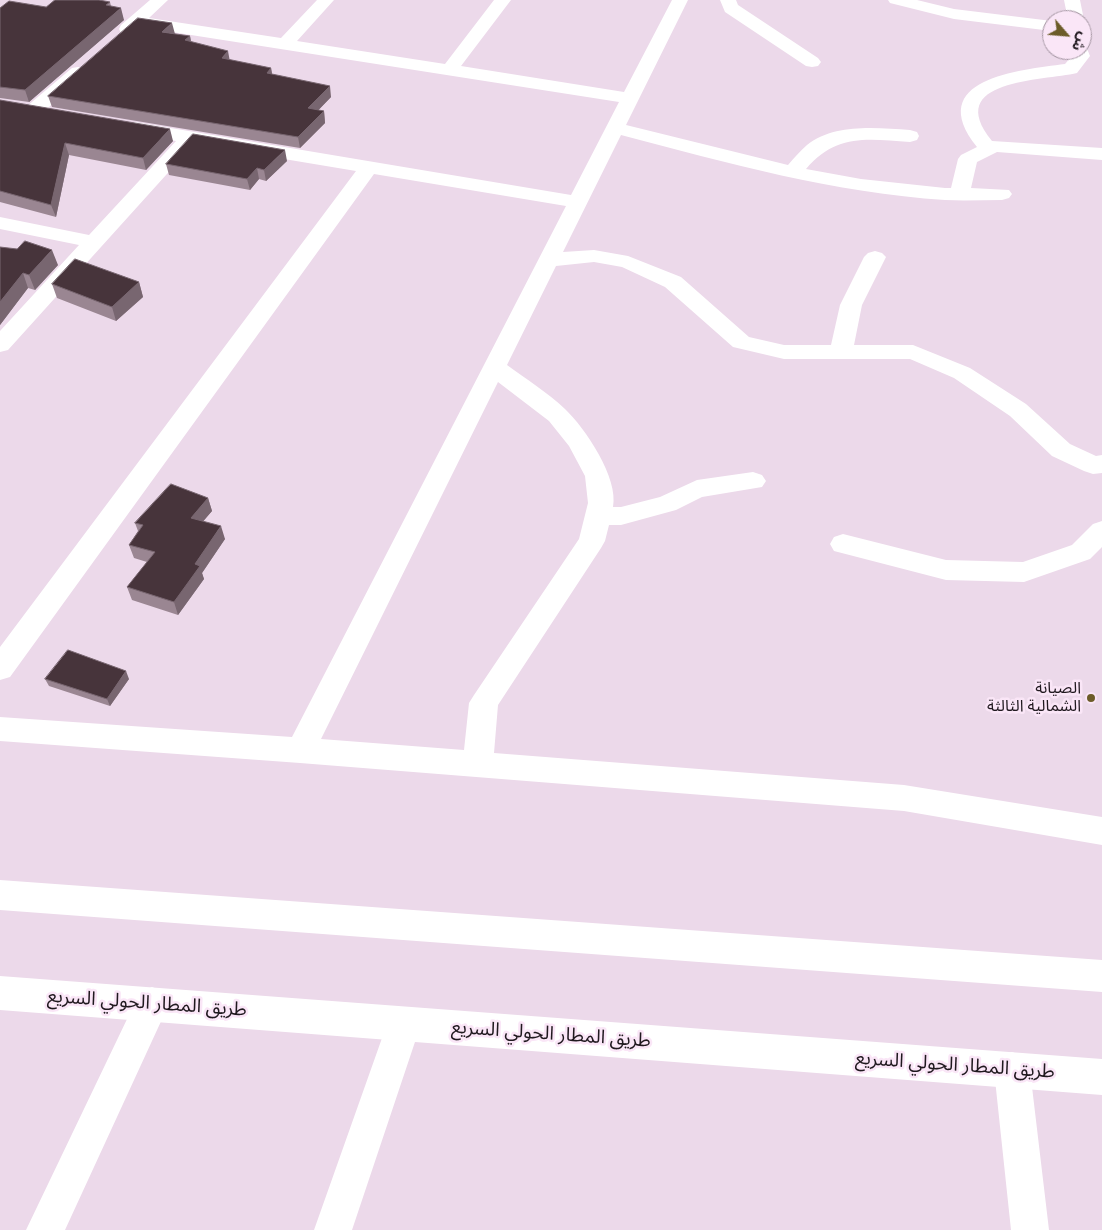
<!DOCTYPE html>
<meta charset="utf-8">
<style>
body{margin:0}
#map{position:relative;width:1102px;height:1230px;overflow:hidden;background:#ecd9ea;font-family:"Nunito Sans","Noto Sans Arabic",sans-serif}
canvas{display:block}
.north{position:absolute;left:1042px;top:10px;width:50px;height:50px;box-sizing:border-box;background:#fae6f7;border:1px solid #a394a1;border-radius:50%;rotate:117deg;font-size:14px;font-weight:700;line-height:20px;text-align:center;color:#20191f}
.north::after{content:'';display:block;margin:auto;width:18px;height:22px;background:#6c5c29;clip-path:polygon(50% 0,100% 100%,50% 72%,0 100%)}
</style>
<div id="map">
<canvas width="1102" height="1230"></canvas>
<div class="north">ش</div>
</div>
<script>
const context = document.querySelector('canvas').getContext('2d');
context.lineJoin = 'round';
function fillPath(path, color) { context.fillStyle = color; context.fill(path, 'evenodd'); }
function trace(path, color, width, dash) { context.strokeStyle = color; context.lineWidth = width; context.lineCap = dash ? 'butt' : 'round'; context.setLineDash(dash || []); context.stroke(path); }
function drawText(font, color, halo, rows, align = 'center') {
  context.font = font + ' "Nunito Sans","Noto Sans Arabic",sans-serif'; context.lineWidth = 5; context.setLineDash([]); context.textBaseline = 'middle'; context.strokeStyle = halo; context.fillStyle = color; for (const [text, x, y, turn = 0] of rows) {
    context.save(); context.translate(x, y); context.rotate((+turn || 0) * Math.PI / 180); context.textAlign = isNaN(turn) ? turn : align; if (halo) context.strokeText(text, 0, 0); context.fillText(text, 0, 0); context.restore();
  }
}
fillPath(new Path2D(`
 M150,0H168L149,18L281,38L317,0H334L297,41L445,64L494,0H511L461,66L624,92L672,0H688L626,125L788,165C794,158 800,151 807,145C835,123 877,128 910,130L917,132L919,136L917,140L910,142C868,139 836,133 806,169L861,179L945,188H951L958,159L961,155L977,147C923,79 1019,70 1065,64L1072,56L1071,50H1082V45L1086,46L1090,56L1077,73C1043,81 942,79 992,141L1102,148V160L997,152L977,162L971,188L1009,190L1012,194L1009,198L1002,200C983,200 964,201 945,200C835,193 727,163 621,135L563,252L594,250L628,256L681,277L749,337L784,345H831L840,305L864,257L868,253L875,251L882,253L886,257L862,305L854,345H913L970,368L1026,404L1070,444L1096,456L1102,455V473L1093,474L1084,471L1052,456L1010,416L954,378L910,359H784L733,347L665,287L622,267L594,262L556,266L507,365C526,379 548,393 565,409C585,428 619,478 613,507H621L660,497L697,480L753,472L762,475L766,481L762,487L702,497L676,510L621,525H609L605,541L601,548L498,705L494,753L904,785L1102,817V845L904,811L300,763L0,741V717L292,737L566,206L374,174L10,677L0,680V647L356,171L194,144L8,350L0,352V331L79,245L0,229V217L89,235L176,141L128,132L126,128L128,124L135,122L571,195L619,102L140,27L133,33H121L119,29L121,25ZM498,382L549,421L569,446L585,476L588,503L579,539L474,695L469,703L464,750L321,739Z
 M720,0H736L738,5L818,58L821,62L818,66L812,67L806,66L725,12Z
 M888,0H917L954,9L1052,21V31L954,19L890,3Z
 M1064,0H1080L1084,20L1082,23V20H1068Z
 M78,67L84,68L87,72L84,76L40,115L33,117L26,115L24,111L26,107L72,68Z
 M1102,521V547L1090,559L1024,582L946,580L834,551L830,544L834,537L843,534L946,560L1023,562L1072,545L1093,524Z
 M152,987L164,992L169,1004L65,1230H26L140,992Z
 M404,1007L416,1012L421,1024L352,1230H314L387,1024L392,1012Z
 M1012,1052L1025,1057L1030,1070L1049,1230H1011L994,1070L999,1057Z`), '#fff');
fillPath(new Path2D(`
 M0,880L1102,960V992L0,910Z
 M0,976L1102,1059V1095L0,1010Z`), '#fff');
fillPath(new Path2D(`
 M110,2L111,6L124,20L29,102L0,98V8L46,7Z
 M175,34L190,36L191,42L230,60L271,68L272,74L331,97L318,110L324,111L325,123L300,148L52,107L48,96Z
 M0,100L173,141L146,170L69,155L56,217L0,202Z
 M287,161L266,181L259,179L250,190L169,175L166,164Z
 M0,247L58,265L35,290L28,288L0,325Z
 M139,282L143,297L116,321L57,298L52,284Z
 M208,498L212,511L203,521L225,539L202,573L204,579L178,615L132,600L127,587L147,562L134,558L129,545L138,531L135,523Z
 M45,679H129L110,706L49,686Z`), '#9a8692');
fillPath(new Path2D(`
 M121,8L124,20L29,102L25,90Z
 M172,23L175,34L162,32Z
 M190,36L192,47L185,40Z
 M228,51L230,62L222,58Z
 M271,68L273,79L267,73Z
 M330,86L331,97L310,119L308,108Z
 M324,111L325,123L300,148L298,137Z
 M170,129L173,141L146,170L143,158Z
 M65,143L69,155L56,217L51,205Z
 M285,150L287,161L266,181L264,170Z
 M257,168L259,179L250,190L247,179Z
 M52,250L58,265L35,290L29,275Z
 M23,273L28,288L0,325V302Z
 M139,282L143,297L116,321L112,307Z
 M208,498L212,511L195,531L191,518Z
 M221,526L225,539L202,573L204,579L178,615L174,602L195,564Z
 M126,671L129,679L110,706L107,699Z`), '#786670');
const building = new Path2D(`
 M55,0H99L110,2L106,5L121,8L25,90L0,87V8L9,1L46,7Z
 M138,18L172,23L162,32L190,36L185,40L228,51L222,58L271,68L267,73L330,86L308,108L324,111L298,137L48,96Z
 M0,100L170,129L143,158L65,143L51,205L0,191Z
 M193,134L285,150L264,170L257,168L247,179L166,164Z
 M25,241L52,250L29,275L23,273L0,302V247L17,249Z
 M75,259L139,282L112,307L52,284Z
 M171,484L208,498L191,518L221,526L195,564L200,566L174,602L127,587L155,552L129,545L143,525L135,523Z
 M68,650L126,671L107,699L45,679Z`);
fillPath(building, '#47343b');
trace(building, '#786670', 1);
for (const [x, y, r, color] of [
 [1091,698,5,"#6c5c29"]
]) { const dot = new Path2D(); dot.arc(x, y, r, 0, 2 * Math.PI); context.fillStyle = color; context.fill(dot); trace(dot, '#fae6f7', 2); }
drawText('16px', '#20191f', '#fae6f7', [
 ["الصيانة",1081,689],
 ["الشمالية الثالثة",1081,707]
], 'right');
drawText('19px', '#20191f', '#fae6f7', [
 ["طريق المطار الحولي السريع",147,1004,4],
 ["طريق المطار الحولي السريع",551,1035,4],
 ["طريق المطار الحولي السريع",955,1066,4]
]);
</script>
